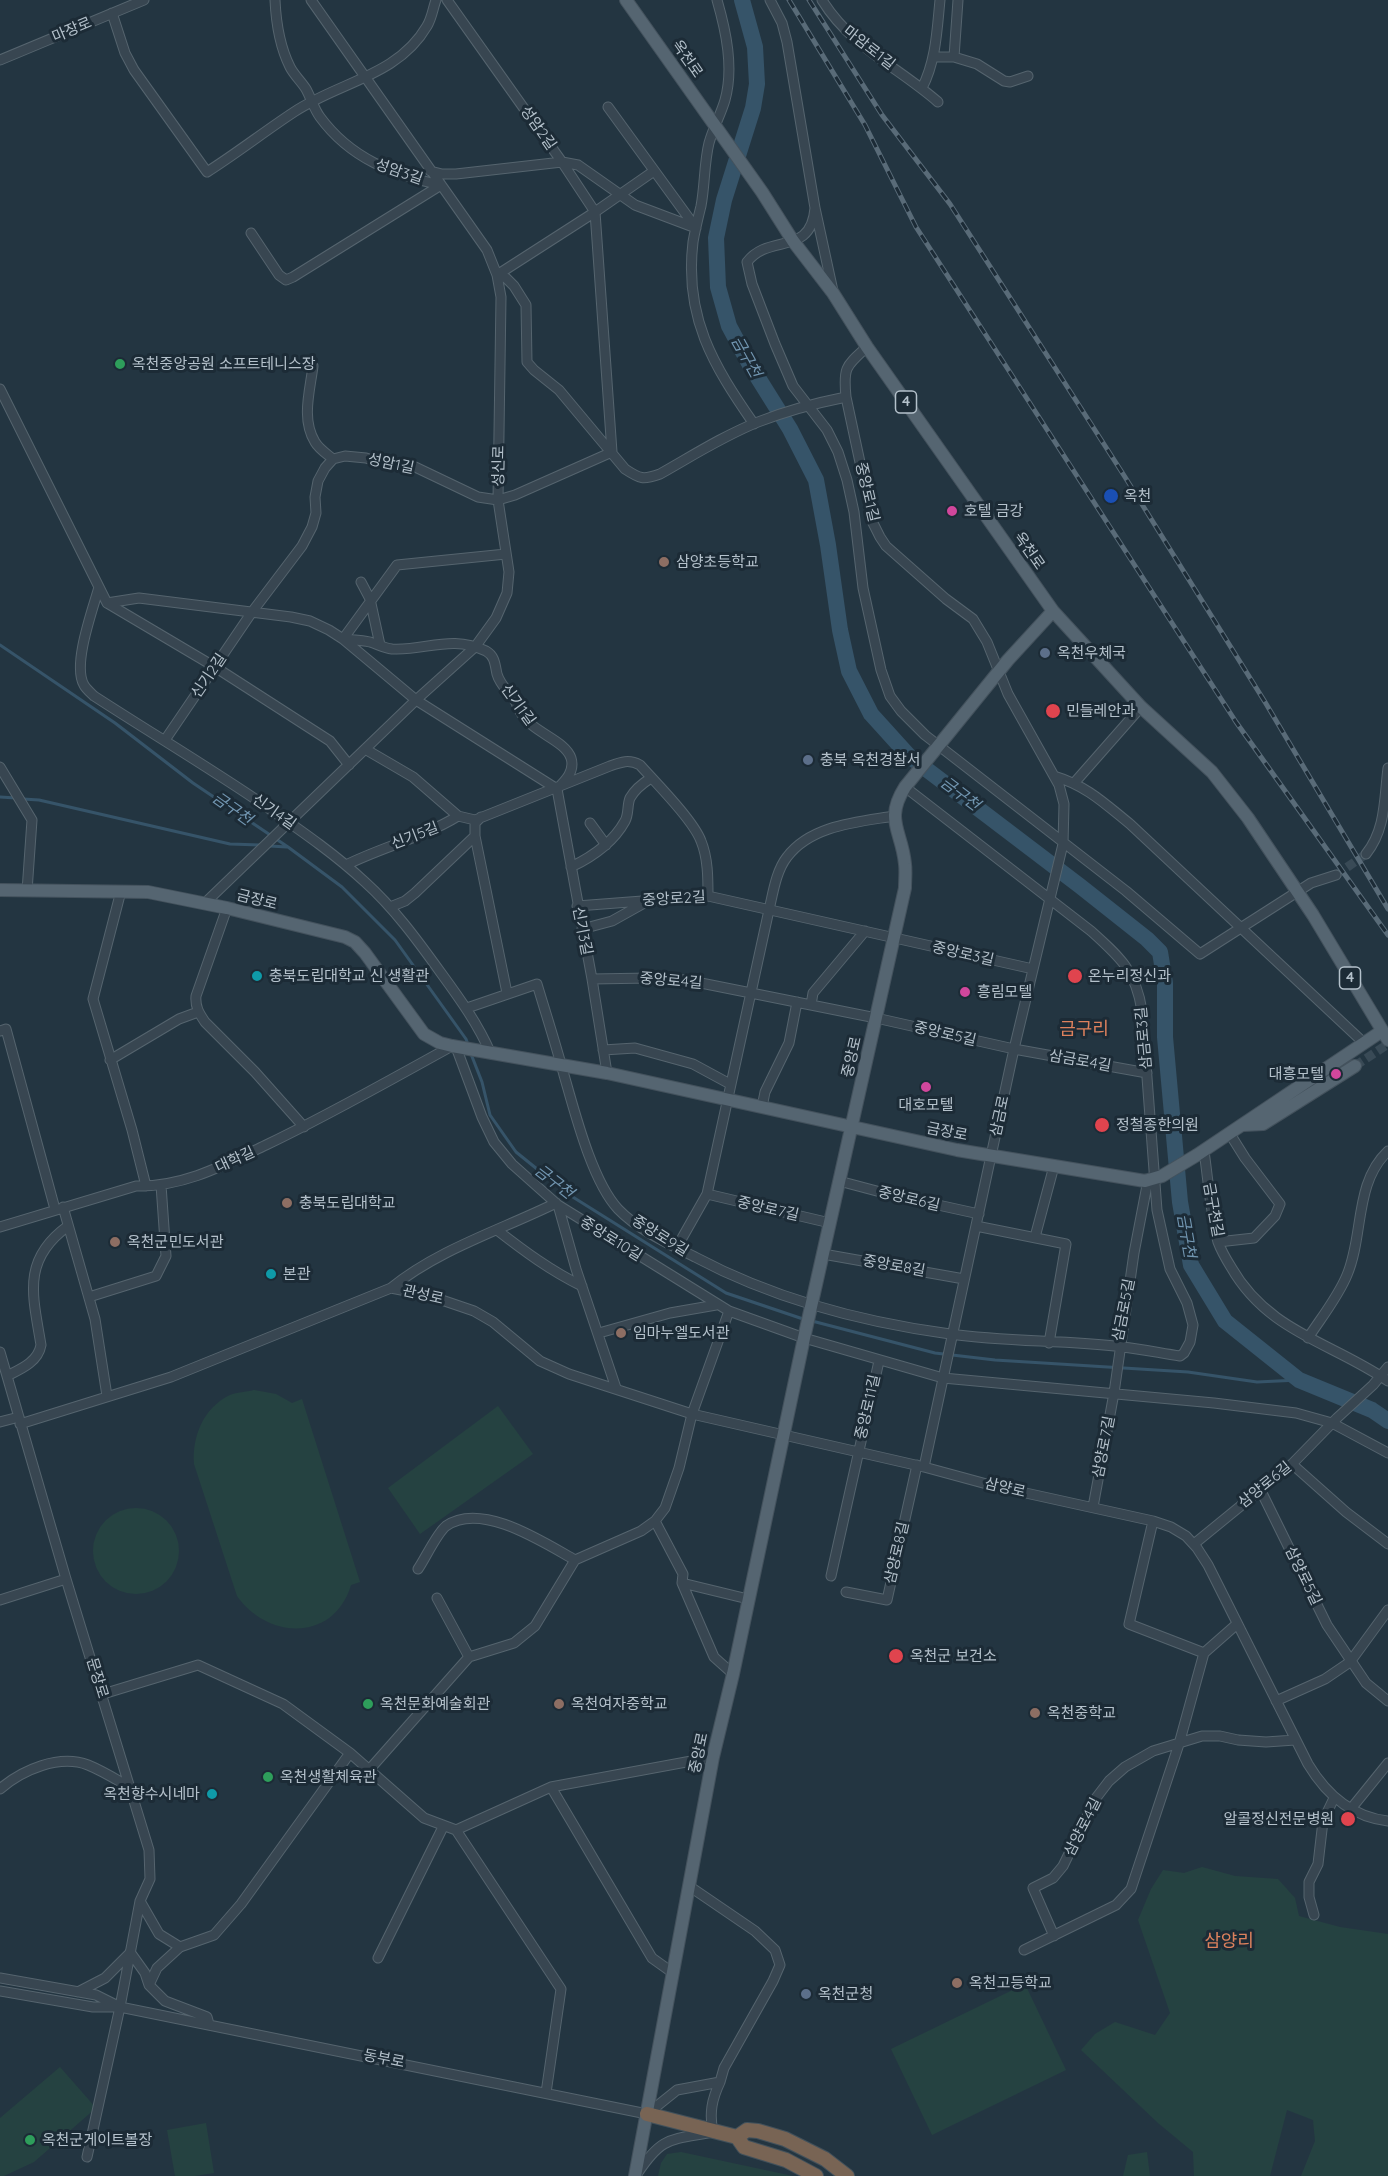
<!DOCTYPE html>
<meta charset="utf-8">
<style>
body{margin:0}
canvas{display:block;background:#233541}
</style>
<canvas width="1388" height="2176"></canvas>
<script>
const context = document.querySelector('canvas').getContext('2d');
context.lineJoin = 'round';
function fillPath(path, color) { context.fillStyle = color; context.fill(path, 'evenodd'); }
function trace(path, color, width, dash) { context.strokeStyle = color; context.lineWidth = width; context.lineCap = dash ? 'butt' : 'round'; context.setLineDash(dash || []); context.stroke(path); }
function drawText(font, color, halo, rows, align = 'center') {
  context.font = font + ' Quicksand,"Noto Sans KR",sans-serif'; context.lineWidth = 6; context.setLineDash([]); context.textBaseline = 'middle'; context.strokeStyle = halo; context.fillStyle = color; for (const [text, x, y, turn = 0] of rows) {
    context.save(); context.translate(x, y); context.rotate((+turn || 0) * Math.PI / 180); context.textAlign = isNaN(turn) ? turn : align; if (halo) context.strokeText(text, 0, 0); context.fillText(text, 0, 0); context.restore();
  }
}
fillPath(new Path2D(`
 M254,1390L276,1394L292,1403L302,1399L360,1582L351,1585C334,1642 268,1640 237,1596L194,1464C192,1437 203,1408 230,1395C237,1392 246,1392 254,1390Z
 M498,1406L533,1454L420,1534L388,1488Z
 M93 1551a43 43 0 1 1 86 0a43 43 0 1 1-86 0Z
 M1202,1867L1235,1876L1278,1879L1295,1898L1299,1916L1340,1927L1388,1934V2176H1301L1315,2141L1313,2120L1287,2110L1270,2176H1194L1193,2152L1158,2123L1081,2050L1095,2034L1115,2022L1155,2035L1170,2013L1138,1920L1151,1889L1163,1870L1184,1873Z
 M1025,1984L1066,2070L932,2135L891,2049Z
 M60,2067L96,2108L34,2162L4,2176H0V2118Z
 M206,2123L214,2173L195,2176H175L167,2130Z
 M681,2152L793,2176H658L661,2163L667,2154Z
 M1147,2152L1150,2176H1123L1128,2155Z`), '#254241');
trace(new Path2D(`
 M0,645L115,723L193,783L288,847L342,887L395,940L466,1039L468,1045
 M0,797L16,798
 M23,799L39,800L230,844L260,845
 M270,846L287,847
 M471,1054L482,1082L490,1115L516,1152L568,1194L726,1293L806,1320
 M812,1321L935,1353L995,1360L1188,1372L1257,1382L1299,1380`), '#365469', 3);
trace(new Path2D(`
 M742,0L755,47L757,84L753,108L724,200L716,238L718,287L729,326L750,365L790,429L816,480L828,545L840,630L849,671L871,714L909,756L1080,886L1147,939L1160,952L1165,983V1037L1180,1202L1191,1265L1225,1321L1299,1380L1372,1410L1388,1421`), '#365469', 16);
trace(new Path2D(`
 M1336,875L1366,854
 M1355,1066L1388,1044`), '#394a56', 9, [9, 4.5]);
const minor = new Path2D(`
 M275,0C276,22 280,47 290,67C294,75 301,81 306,89C311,98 314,109 320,117C350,158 393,175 441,185
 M447,0L562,162L595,212L612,452
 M717,0C726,31 734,68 725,100C721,114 713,128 709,143C704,163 705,185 701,206C698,218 695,230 693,242C684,317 713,365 754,424
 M770,0L782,23L787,42L815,208L833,291
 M822,0C851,47 898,67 938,102
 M112,13L125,53L134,70L207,172C237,153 265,131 294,112C339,82 398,76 427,26C432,18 433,8 436,0
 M934,57H954L977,64L1004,81L1010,82L1028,76
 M954,57L958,0
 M0,60L144,0
 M922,88C936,61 937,30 940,0
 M608,107L696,228
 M430,171L442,174H456L562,162L578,165L635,205L696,228
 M815,208C811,257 769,233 747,262L752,284L775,344L793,386L827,430L838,452L847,480L854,512L863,588L881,670L890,696L901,711L925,735L1126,891L1200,954L1311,883L1336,875
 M251,233L279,275L286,280L293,277L441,185
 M497,275L506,278L514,286L526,305L527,362L534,370L559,390L625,469C640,479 643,480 660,474C692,456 723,436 758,422C786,411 816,403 846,397
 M497,275L595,212L654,171
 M867,347C846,366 843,367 846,397L873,523L880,537L886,546L946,599L973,619L987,642L1008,694L1059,785L1064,804L1063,844L1014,1049L924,1467
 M313,366C310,391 301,419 315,442C319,449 327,454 333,459
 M0,389L107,603L215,667L330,741L349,765
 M506,554L397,565L343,639C352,640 361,640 370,642C377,644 384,648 392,649C426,651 451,634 486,651C495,656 495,665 497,674C500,685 509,692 515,701C517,704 518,709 521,713C533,733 565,740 571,758C575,771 566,780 557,789
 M361,582L370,599L380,645
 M99,587C93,609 72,665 84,685C86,689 91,693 94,696C151,733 210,768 267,807C300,830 335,854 365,882C394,908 418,941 441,973C460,999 478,1024 491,1054
 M107,603L139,598L291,617L310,621L329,630L343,639L416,700L557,789L592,979L607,1073
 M165,740L252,612L302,546L312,527L316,513L315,497L318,481L325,468L333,459L345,456L366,458L382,463L411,465L478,497L498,500L515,495L612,452
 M365,749L413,777L458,816
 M0,767L32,820L27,891
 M1054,776C1087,786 1104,803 1130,824L1364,1043
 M1075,782L1141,707
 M481,817L475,823V836L507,993
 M590,823L606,845
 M1366,854C1386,829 1384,799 1388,768
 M346,865C382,847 424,837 458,816L475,820L610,766C621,762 629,759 640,765C656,783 693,820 701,841C708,858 708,878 708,896
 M571,867C592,857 613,843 625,821C629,814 627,805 630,798C635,789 643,783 651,778
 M121,891L93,999L132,1130L146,1186
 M205,903L416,700L475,647L496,618L507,593L509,572L498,500L501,297L497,275L487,250L311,0
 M577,906L708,896L1033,969
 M390,907L405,901L415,893L475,836
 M227,908L196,996C195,1007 199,1013 205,1022L255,1072L304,1127
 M582,929L612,921L646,902
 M592,979L650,978L686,980L876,1018L1014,1049L1147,1073
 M811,1005L813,993L865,931
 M467,1008L537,984C546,1014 556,1045 564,1075C575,1113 592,1181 618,1209C638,1230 669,1244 695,1257C774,1299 861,1322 950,1334C1007,1342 1065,1340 1122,1347C1141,1349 1160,1353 1180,1356L1184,1353L1190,1342L1193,1325L1187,1303L1170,1269L1157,1210L1142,1011C1136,971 1120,957 1091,931L905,787
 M0,1031L6,1029L55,1209
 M456,1047L482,1117L494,1142L512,1164L558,1205L729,1311L804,1338L943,1378L1214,1403L1296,1413L1332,1423L1388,1453
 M603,1050L635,1048L693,1064L730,1084
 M110,1060L179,1019L198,1012
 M762,1107L765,1092L789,1043L797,1002
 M1204,1151C1208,1179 1211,1216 1218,1242C1221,1250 1226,1259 1231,1267C1268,1332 1331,1342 1388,1381
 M839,1181L888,1194L979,1214
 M707,1194L830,1223
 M558,1205L576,1269L616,1388
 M63,1207L95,1319L107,1396
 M976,1226L1066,1244L1049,1343
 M0,1227L136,1186C184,1187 224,1165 266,1145C329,1115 390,1080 452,1046
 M497,1230C524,1251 551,1271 582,1286
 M1035,1237L1054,1166
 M1218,1242L1254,1238L1275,1216L1280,1204L1245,1158L1230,1134
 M677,1247L707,1194L769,910C773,893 776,871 787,857C811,825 858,822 894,816
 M823,1254L964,1279
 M391,1288C439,1249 501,1230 556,1203
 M89,1297L156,1276L166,1256L161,1185
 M599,1333L670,1313L716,1305
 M1308,1338C1321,1318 1338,1297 1347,1275C1364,1235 1354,1183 1388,1151
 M0,1352L66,1579L149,1850L150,1879L140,1901L120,2007L87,2157
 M7,1376C21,1369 38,1362 41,1345C33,1296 21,1260 68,1226
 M0,1422L19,1417
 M20,1424L171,1377L391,1288L427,1295L474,1311L493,1322L540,1361L569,1374L692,1414L924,1467L994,1486L1153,1521L1171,1527L1186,1536L1197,1548L1208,1565L1308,1764C1326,1794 1352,1817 1388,1821
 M1292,1464L1346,1512L1388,1544
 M1260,1489L1327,1625L1366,1683L1388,1701
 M1093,1507L1114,1393L1134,1253L1148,1180
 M655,1521L683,1574L682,1583L714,1657L733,1674
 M1194,1544L1292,1464L1337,1418L1373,1385L1388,1367
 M418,1569C425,1559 437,1533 446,1526C481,1501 543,1542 575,1560
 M831,1576L879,1361
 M682,1583L748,1599
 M846,1592L887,1600L917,1465
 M0,1600L66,1579
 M1204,1653L1237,1624
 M469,1657L514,1643L535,1626L575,1560L641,1531L655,1521L665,1508L679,1468L692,1414L729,1311
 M103,1694L198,1665L283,1704L350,1753L424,1818L456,1830L551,1787L713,1757
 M1276,1701L1325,1679L1350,1662L1388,1610
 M369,1770L469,1657L437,1598
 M551,1787L652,1958L673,1973
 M0,1789C22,1770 59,1754 88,1765C103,1771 117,1780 131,1788
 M1350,1810L1388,1763
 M456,1830L561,1989L546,2093
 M140,1901L159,1934L180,1947
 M1314,1915L1309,1897V1882L1318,1864L1323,1821L1334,1798
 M1054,1936L1033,1888L1053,1878L1063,1866L1096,1798L1109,1781L1125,1767L1153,1751L1202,1736H1220L1238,1740L1266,1742L1295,1740
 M1024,1950L1116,1905L1131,1889L1179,1744L1204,1653L1129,1624L1153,1521
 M130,1952L145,1973L149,1985L165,2001L207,2017L209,2024
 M378,1958L443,1827
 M0,1978L96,1995L118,2006
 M149,1985L157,1968L180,1947L214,1935L241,1904L350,1753
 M0,1991L93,2007H120L647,2114L677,2090L720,2082L724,2068L773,1981L780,1965L775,1950L755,1931L689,1886
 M78,1992L105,1978L129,1954
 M637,2174C662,2136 670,2140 713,2132C709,2113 712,2099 720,2082`);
const major = new Path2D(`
 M626,0L762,192L793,241L833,293L867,347L1053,611L1141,707L1212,772L1248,818L1313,915L1388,1040
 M0,890L148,892L227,908L345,937L355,942L365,953L424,1034L440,1043L452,1046L607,1073L957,1150L1145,1181L1162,1176L1197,1155L1382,1031
 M1243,1125L1263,1124L1355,1066
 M635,2176L713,1757L733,1674L804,1338L905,888C905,880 906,871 905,864C902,831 884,820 905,787L1008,660L1053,611`);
const highway = new Path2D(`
 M647,2114L737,2137L744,2147L786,2160L816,2176
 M737,2137L747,2130L758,2131L785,2139L825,2159L847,2176`);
trace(minor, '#55646e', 11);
trace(major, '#44525d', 14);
trace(highway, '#42515b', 16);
trace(minor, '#384651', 9);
trace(major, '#556571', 12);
trace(highway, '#786454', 14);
const rail = new Path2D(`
 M789,0L865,125L916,227L1236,722L1388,935
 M809,0L882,115L950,204L1125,477L1265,702L1388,909`);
trace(rail, '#596b78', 5);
trace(rail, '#1c2b36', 3, [9]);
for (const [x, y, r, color] of [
 [120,364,6,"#2e9e5b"],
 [1111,496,8,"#1a4fb4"],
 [952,511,6,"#d1479c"],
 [664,562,6,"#8d6e63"],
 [1045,653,6,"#5c6f8a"],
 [1053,711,8,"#e0444e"],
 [808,760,6,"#5c6f8a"],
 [257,976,6,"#0f9aa8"],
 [1075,976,8,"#e0444e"],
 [965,992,6,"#d1479c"],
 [1336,1074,6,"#d1479c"],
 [926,1087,6,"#d1479c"],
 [1102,1125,8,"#e0444e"],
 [287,1203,6,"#8d6e63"],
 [115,1242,6,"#8d6e63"],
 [271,1274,6,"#0f9aa8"],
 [621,1333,6,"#8d6e63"],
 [896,1656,8,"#e0444e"],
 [368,1704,6,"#2e9e5b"],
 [559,1704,6,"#8d6e63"],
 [1035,1713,6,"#8d6e63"],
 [268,1777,6,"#2e9e5b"],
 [212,1794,6,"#0f9aa8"],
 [1348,1819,8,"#e0444e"],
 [957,1983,6,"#8d6e63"],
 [806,1994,6,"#5c6f8a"],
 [30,2140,6,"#2e9e5b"]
]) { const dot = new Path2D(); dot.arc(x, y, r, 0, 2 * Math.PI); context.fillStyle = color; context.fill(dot); trace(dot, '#1c2b36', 2); }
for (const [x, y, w] of [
 [906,402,21],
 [1350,978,21]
]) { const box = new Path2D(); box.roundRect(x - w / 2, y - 11, w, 22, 4.5); context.fillStyle = '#1c2b36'; context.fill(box); trace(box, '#b4c1cb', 1.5); }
drawText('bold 14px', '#b4c1cb', null, [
 ["4",906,402],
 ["4",1350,978]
]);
drawText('15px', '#b4c1cb', '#1c2b36', [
 ["마장로",72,30,-23],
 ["마암로1길",869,48,38],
 ["옥천로",687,59,55],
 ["성암2길",538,128,55],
 ["성암3길",399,172,19],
 ["성암1길",391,464,12],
 ["성신로",499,466,-89],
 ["중앙로1길",867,492,77],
 ["옥천로",1029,551,55],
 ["신기2길",209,676,-56],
 ["신기1길",518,705,54],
 ["신기4길",274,812,35],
 ["신기5길",415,836,-21],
 ["중앙로2길",674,899,-3],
 ["금장로",257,900,14],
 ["신기3길",582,931,79],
 ["중앙로3길",963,954,13],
 ["중앙로4길",671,981,5],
 ["중앙로5길",945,1034,13],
 ["삼금로3길",1144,1038,-95],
 ["중앙로",852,1057,-77],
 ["삼금로4길",1080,1061,10],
 ["삼금로",1000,1116,-78],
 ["금장로",947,1132,11],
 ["대학길",235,1160,-25],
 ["중앙로6길",909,1199,13],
 ["중앙로7길",768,1209,13],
 ["금구천길",1213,1210,80],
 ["중앙로9길",660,1236,32],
 ["중앙로10길",611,1239,32],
 ["중앙로8길",894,1266,10],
 ["관성로",423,1295,13],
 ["삼금로5길",1124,1310,-79],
 ["중앙로11길",868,1407,-77],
 ["삼양로7길",1104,1447,-79],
 ["삼양로6길",1265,1485,-39],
 ["삼양로",1005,1488,13],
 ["삼양로8길",897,1553,-77],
 ["삼양로5길",1303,1576,64],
 ["문장로",97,1678,73],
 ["중앙로",699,1753,-78],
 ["삼양로4길",1083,1827,-63],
 ["동부로",384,2059,11]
]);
drawText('15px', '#b4c1cb', '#1c2b36', [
 ["옥천중앙공원 소프트테니스장",132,364],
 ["옥천",1124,496],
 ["호텔 금강",964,511],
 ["삼양초등학교",676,562],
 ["옥천우체국",1057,653],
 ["민들레안과",1066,711],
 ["충북 옥천경찰서",820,760],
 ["충북도립대학교 신 생활관",269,976],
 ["온누리정신과",1088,976],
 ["흥림모텔",977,992],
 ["대흥모텔",1324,1074,"right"],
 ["대호모텔",926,1105,"center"],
 ["정철종한의원",1116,1125],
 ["충북도립대학교",299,1203],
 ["옥천군민도서관",127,1242],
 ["본관",283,1274],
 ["임마누엘도서관",633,1333],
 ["옥천군 보건소",910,1656],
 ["옥천문화예술회관",380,1704],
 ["옥천여자중학교",571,1704],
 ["옥천중학교",1047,1713],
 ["옥천생활체육관",280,1777],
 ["옥천향수시네마",200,1794,"right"],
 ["알콜정신전문병원",1334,1819,"right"],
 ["옥천고등학교",969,1983],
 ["옥천군청",818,1994],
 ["옥천군게이트볼장",42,2140]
], 'left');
drawText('italic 16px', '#7296b1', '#1c2b36', [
 ["금구천",746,357,61],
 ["금구천",960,794,37],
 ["금구천",232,809,35],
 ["금구천",554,1182,38],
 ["금구천",1186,1236,80]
]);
drawText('18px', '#dd815d', '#1c2b36', [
 ["금구리",1084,1030],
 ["삼양리",1229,1942]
]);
</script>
